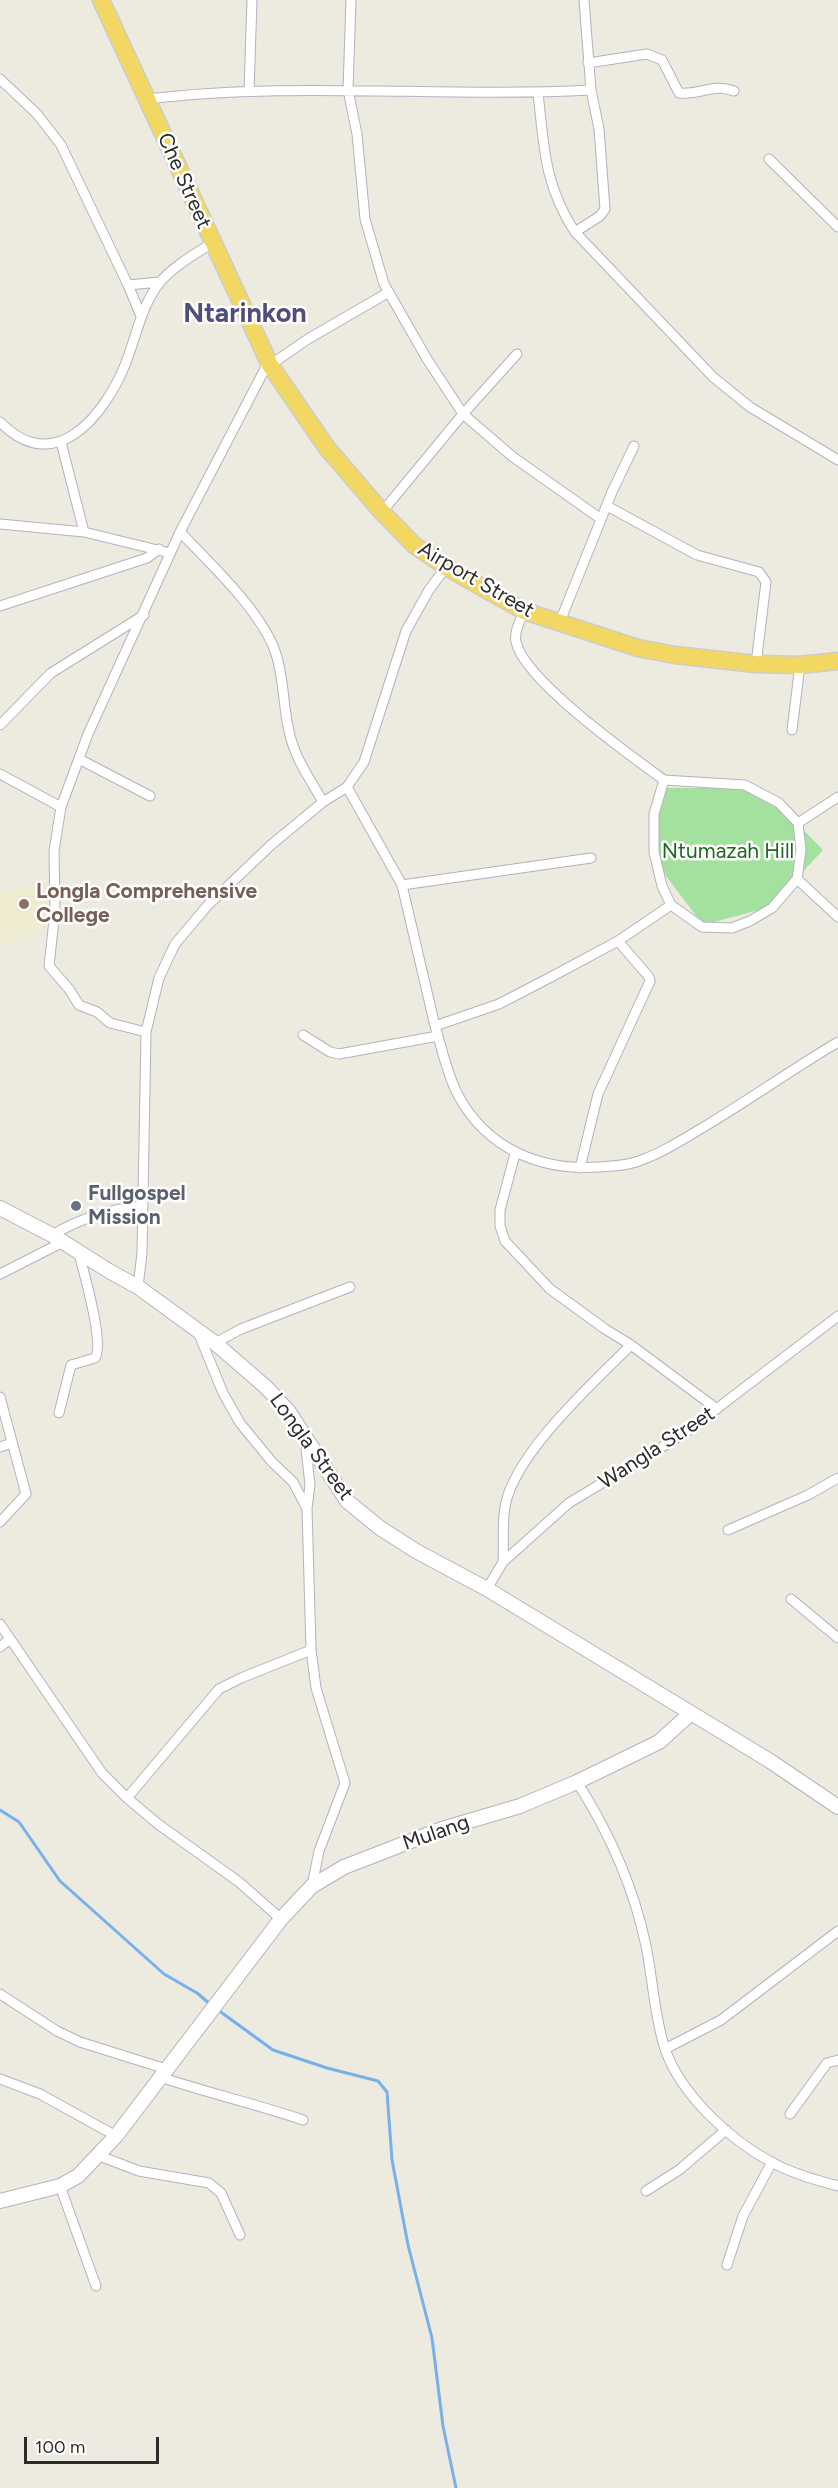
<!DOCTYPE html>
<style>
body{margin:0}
#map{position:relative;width:838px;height:2488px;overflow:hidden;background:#edeadf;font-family:Figtree,sans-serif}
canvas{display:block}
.scale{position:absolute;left:24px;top:2437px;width:135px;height:27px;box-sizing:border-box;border:3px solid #2c2c2c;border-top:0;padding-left:8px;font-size:18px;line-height:21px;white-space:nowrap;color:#2c2c2c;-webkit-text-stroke:4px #fff;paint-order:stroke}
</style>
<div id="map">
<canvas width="838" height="2488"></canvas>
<div class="scale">100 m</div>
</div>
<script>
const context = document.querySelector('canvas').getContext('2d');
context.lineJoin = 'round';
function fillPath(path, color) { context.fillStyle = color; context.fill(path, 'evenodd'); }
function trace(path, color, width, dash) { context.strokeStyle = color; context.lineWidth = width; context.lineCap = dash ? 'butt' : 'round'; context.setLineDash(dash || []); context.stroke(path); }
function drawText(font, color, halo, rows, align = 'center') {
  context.font = font + ' Figtree,sans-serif'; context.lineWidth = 5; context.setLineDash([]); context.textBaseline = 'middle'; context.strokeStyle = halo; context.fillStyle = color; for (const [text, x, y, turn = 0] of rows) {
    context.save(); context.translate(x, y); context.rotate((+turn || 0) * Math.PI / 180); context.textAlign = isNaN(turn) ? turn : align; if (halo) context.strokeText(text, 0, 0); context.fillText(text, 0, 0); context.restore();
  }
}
fillPath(new Path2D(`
 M50,884L48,917L51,925L0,947V892Z`), '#eeebd0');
fillPath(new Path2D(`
 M662,788H746L778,804L823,850L770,907L703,925L657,864L656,813Z`), '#a5e19e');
trace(new Path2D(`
 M0,1810L19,1822L60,1881L164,1974L197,1993L210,2004
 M218,2010L273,2050L327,2068L378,2081L387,2092L392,2160L408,2245L432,2338L443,2426L456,2488`), '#77b1eb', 3);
const minor = new Path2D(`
 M351,0L348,90L357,134L365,219L384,284L427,359L463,414L513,457L601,519
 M588,63L647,54L662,60L679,93C702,95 712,83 734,91
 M0,79L37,114L61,145L128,285L141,316
 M249,91L252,0
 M538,93C544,146 544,185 575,232L713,377L750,407L838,460
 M148,99C295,81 443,98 591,90
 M769,159L838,227
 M575,232L600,216L605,209L599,129L591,90L584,0
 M128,285L160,282
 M270,365L308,339L389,292
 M0,422C54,477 103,418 125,365C136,338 141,305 161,281C174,266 195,254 212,243
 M61,442L84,532
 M607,506L697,555L759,572L766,582L756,664
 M382,512L463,414L517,354
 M0,524L84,532L170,553
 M180,532C210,563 263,613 276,654C284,679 283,706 289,731C294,757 310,779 323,802
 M0,606L147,558L159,549
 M524,611C520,622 514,631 516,642C524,680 631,756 664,780
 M559,624L612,492L634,446
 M0,725L51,673L144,615
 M792,730L800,665
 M79,759L150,796
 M0,774L61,807
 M664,780L745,785L779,803L798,823L801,850L797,879L772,908L750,921L732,928L702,927L671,905L662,886L654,852V814Z
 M347,787L402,885L435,1026L499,1004L551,977L618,941L671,905
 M798,823L838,797
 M797,879L838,917
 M402,885L591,858
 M435,1026C442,1049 447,1074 458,1095C487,1149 540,1171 599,1167C612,1166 626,1166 639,1161C664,1152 685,1138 707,1125C752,1098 794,1068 838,1042
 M146,1032L110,1023L97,1012L79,1005L69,989L49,966L55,911L54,851L61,807L88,734L180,532L269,361
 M303,1035L330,1052L339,1054L438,1036
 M515,1154L500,1210V1226L505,1241L550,1289L605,1329L631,1345L717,1409
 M580,1168L598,1094L650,981L649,977L618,941
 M52,1235C81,1218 109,1209 142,1206
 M0,1274L63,1242
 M138,1287L142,1253L146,1032L159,978L175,944L208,905L271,845L323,802L347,787L364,762L406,631L429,590L446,567
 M198,1332L223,1393L240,1423L272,1462L293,1482L306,1507
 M215,1343L241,1329L350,1287
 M0,1397L26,1494L0,1522
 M59,1413L71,1365L95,1358C105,1345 83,1269 78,1250
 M305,1439L310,1485L307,1508L311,1650L316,1688L345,1783L319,1851L312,1886
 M0,1447L12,1443
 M728,1530L808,1495L838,1478
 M503,1562C504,1544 502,1524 505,1507C513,1455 594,1382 631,1345
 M487,1589L503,1562L569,1503L685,1433L838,1316
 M791,1599L838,1638
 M0,1624L102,1773L127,1798L158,1824L239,1882L281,1919
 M0,1647L10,1639
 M577,1782C609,1832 634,1888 646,1946C653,1980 654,2015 665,2049C681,2095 731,2141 773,2163C794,2174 816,2180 838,2186
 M127,1798L219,1689L241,1678L311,1650
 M0,1994L57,2031L80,2042L166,2069
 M665,2049L721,2020L838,1931
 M160,2077C208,2093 256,2104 303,2120
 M0,2079L40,2094L116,2136
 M790,2114L827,2063L838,2060
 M97,2155L139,2171L209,2183L221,2193L240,2235
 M60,2186L96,2286
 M646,2191L679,2170L726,2130
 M727,2265L743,2216L772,2162`);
const secondary = new Path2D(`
 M0,1208L52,1235L109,1271L138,1287L215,1343L267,1388L289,1412L347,1501L380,1528L416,1551L487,1589L770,1761L838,1807
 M0,2201L60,2186L78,2176L116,2136L281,1919L312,1886L344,1867L442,1829L520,1806L577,1782L659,1742L690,1714`);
const trunk = new Path2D(`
 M101,0L270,365L327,448L382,512L414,545L446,567L524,611L638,648L675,655L756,664L800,665L838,661`);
trace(minor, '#b3b2bf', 11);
trace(secondary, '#b3b2bf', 16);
trace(trunk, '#ccc', 19);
trace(minor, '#fff', 9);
trace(secondary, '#fff', 14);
trace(trunk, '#f2d862', 16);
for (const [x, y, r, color] of [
 [24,904,6,"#8d6e63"],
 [76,1206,6,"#6b7280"]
]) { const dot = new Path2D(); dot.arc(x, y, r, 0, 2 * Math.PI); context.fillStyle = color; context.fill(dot); trace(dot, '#fff', 2); }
drawText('21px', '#2c2c2c', '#fff', [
 ["Che Street",184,181,66],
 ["Airport Street",476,580,30],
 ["Longla Street",311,1447,54],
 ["Wangla Street",657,1448,-33],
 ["Mulang",436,1833,-19]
]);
drawText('21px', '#1d681f', '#fff', [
 ["Ntumazah Hill",728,852]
]);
drawText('bold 21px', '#785e54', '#fff', [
 ["Longla Comprehensive",36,892],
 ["College",36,916]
], 'left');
drawText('bold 21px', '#5b616d', '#fff', [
 ["Fullgospel",88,1194],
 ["Mission",88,1218]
], 'left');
drawText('bold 27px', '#504e7c', '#fff', [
 ["Ntarinkon",245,314]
]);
</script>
